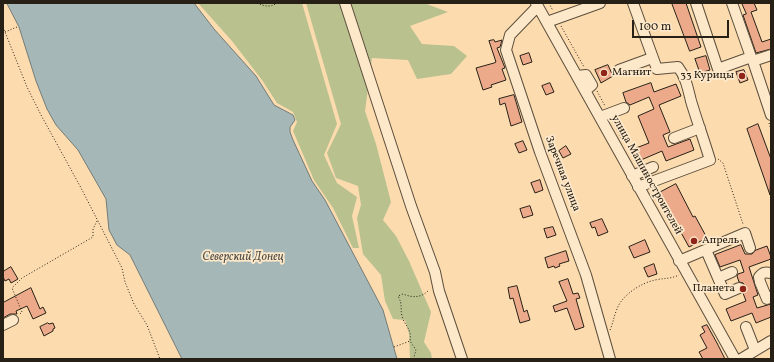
<!DOCTYPE html>
<meta charset="utf-8">
<style>
body{margin:0}
#map{position:relative;width:774px;height:362px;overflow:hidden;background:#fcdbae;font-family:Vollkorn,serif}
canvas{display:block}
.frame{position:absolute;inset:0;border:4px solid #272017;pointer-events:none}
.scale{position:absolute;left:632px;top:20px;width:97px;height:18px;box-sizing:border-box;border:2px solid #272017;border-top:0;padding-left:5px;font-size:12px;line-height:14px;white-space:nowrap;color:#272017;-webkit-text-stroke:3px #fde8ca;paint-order:stroke}
</style>
<div id="map">
<canvas width="774" height="362"></canvas>
<div class="frame"></div>
<div class="scale">100 m</div>
</div>
<script>
const context = document.querySelector('canvas').getContext('2d');
context.lineJoin = 'round';
function fillPath(path, color) { context.fillStyle = color; context.fill(path, 'evenodd'); }
function trace(path, color, width, dash) { context.strokeStyle = color; context.lineWidth = width; context.lineCap = dash ? 'butt' : 'round'; context.setLineDash(dash || []); context.stroke(path); }
function drawText(font, color, halo, rows, align = 'center') {
  context.font = font + ' Vollkorn,serif'; context.lineWidth = 3.5; context.setLineDash([]); context.textBaseline = 'middle'; context.strokeStyle = halo; context.fillStyle = color; for (const [text, x, y, turn = 0] of rows) {
    context.save(); context.translate(x, y); context.rotate((+turn || 0) * Math.PI / 180); context.textAlign = isNaN(turn) ? turn : align; if (halo) context.strokeText(text, 0, 0); context.fillText(text, 0, 0); context.restore();
  }
}
fillPath(new Path2D(`
 M198,3H302L337,124L324,155L337,183L357,197L352,216L359,248H353L333,208L314,180L293,131L297,122L293,112L277,103L262,80L232,41Z
 M306,3H424L448,12L410,26L422,44L454,46L467,56L451,74L417,79L408,60L372,58L365,111L376,144L391,202L383,220L396,236L409,261L431,312L424,342L431,353L432,359H410L409,334L405,320L393,319L385,301L381,275L363,254L357,218L361,205L358,186L336,178L327,153L341,124Z`), '#b9c18f');
const water = new Path2D(`
 M7,3H194L214,29L256,76L274,105L293,115L295,120L290,127V132L293,140L312,181L325,200L383,310L397,359H182L130,255L117,245L109,230L106,199L78,150L56,125L47,109L36,81L19,27Z`);
fillPath(water, '#a5b8b7');
trace(water, '#737b77', 1);
const building = new Path2D(`
 M672,3H686L701,47L690,51Z
 M742,3H754L757,10L751,12L762,42L771,39V49L756,53L743,15L746,14Z
 M494,40L495,42L502,40L500,47L497,48L505,68L502,69L506,80L491,85L492,87L483,90L476,68L494,63L496,62L489,41Z
 M529,53L532,62L523,65L520,56Z
 M706,56L710,70L700,73L695,59Z
 M608,65L613,76L601,83L595,70Z
 M744,70L748,80L740,83L736,72Z
 M550,83L554,92L546,95L542,86Z
 M651,83L654,92L676,84L681,96L659,105L670,132L663,135L668,147L690,139L694,150L666,161L662,151L641,160L636,148L649,143L638,116L654,109L649,97L630,105L626,102L623,93Z
 M514,95L522,122L511,126L505,103L500,105L499,99Z
 M758,124L771,159L770,195L747,129Z
 M523,141L527,150L519,153L515,144Z
 M566,146L571,154L563,158L559,151Z
 M540,180L543,190L535,193L531,183Z
 M676,184L693,217L695,216L707,238L689,247L659,193Z
 M530,206L533,215L523,218L520,209Z
 M602,219L608,232L598,236L595,227L592,228L590,223Z
 M553,227L556,235L547,238L544,229Z
 M645,240L650,252L634,258L629,247Z
 M741,245L745,254H752L756,250L767,246L771,257V259L749,267L758,295L753,297L757,308L771,304V317L756,323L752,313L731,321L726,309L746,301L743,293L745,289V286L743,283L739,282L737,276L738,274L744,272L740,260L720,267L715,255Z
 M566,251L569,261L559,264L560,266L555,268L554,266L548,268L545,258Z
 M654,264L657,274L648,277L644,268Z
 M11,267L18,279L11,283L9,279L5,281L3,277V272Z
 M568,279L573,294L578,293L580,298L576,299L584,327L575,330L567,308L555,312L553,306L567,301L559,282Z
 M517,286L524,312L527,310L530,320L520,323L513,298L510,299L508,288Z
 M31,288L40,309L43,307L46,313L33,319L27,306L16,311L17,314H10L3,318V303Z
 M48,323L49,324L53,323L55,328L53,329V331L44,336L40,327Z
 M707,325L717,343L725,359H703L699,352L707,348L700,335L705,332L702,327Z`);
fillPath(building, '#ecaa8a');
trace(building, '#272017', 1);
const minor = new Path2D(`
 M345,3L411,206L435,272L439,291L462,359
 M536,3L735,359
 M633,3L657,69L678,67C686,77 688,89 691,101C697,121 704,140 710,160L638,187
 M696,3L718,69L751,57
 M732,3L751,57L753,61L771,115
 M538,6L510,35L506,50L540,152L586,275L610,359
 M547,22L600,3
 M753,61L771,55
 M619,70L652,58
 M577,76L586,75L592,85L585,91
 M600,117L624,108
 M674,138L700,128
 M632,176L653,167
 M706,250L725,294L739,288
 M679,261L745,233L750,248
 M771,273C765,272 763,272 759,277L760,282L767,299L771,297
 M718,278L732,272
 M3,325L13,320
 M746,327L755,350
 M741,359L771,341`);
trace(minor, '#5c4f3d', 12);
trace(new Path2D(`
 M257,3C264,6 270,8 277,3
 M549,3L553,11
 M561,26L584,67
 M3,27L27,87L41,115L80,186L122,268L125,282L134,304L147,325L160,359
 M5,32L17,27
 M597,91L605,106
 M613,121L622,140
 M769,123L771,130
 M718,159L723,163L743,224
 M20,314L22,312L12,288L22,278L93,237V229L97,221
 M610,330C613,323 614,316 617,309C622,295 641,283 655,280C664,278 671,279 679,275
 M394,347L410,341
 M415,359L414,357L416,350L410,341C412,328 405,327 402,316C400,308 403,305 398,296L403,294C413,298 421,298 429,290`), '#272017', 1, [1, 2]);
trace(minor, '#fde8ca', 10);
for (const [x, y, r, color] of [
 [604,73,4,"#8f2418"],
 [742,76,4,"#8f2418"],
 [694,241,4,"#8f2418"],
 [743,289,4,"#8f2418"]
]) { const dot = new Path2D(); dot.arc(x, y, r, 0, 2 * Math.PI); context.fillStyle = color; context.fill(dot); trace(dot, '#fde8ca', 1.5); }
drawText('11px', '#272017', '#fde8ca', [
 ["Магнит",612,73],
 ["33 Курицы",734,76,"right"],
 ["Апрель",702,241],
 ["Планета",735,289,"right"]
], 'left');
drawText('11px', '#272017', '#fde8ca', [
 ["Заречная улица",562,174,69],
 ["улица Машиностроителей",646,175,61]
]);
drawText('italic 12px', '#4d4e47', '#fde8ca', [
 ["Северский Донец",243,258]
]);
</script>
